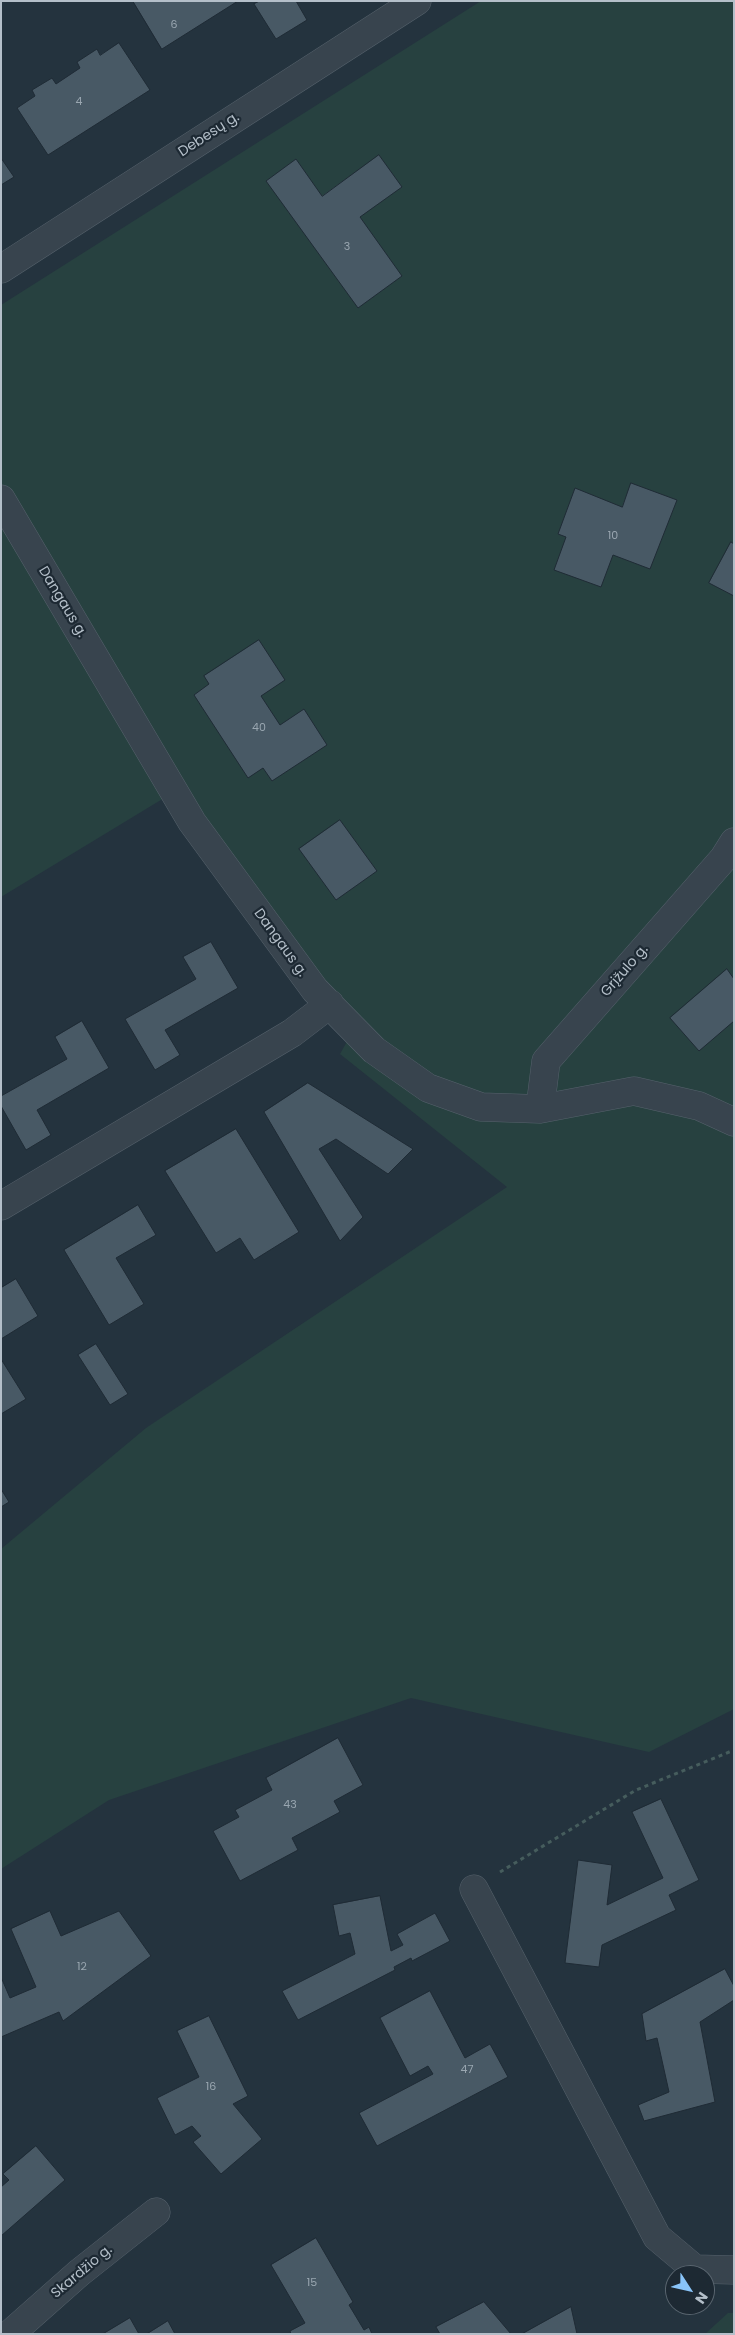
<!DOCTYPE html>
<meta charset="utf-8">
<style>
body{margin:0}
#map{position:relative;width:735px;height:2335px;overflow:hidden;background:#24333e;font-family:Poppins,sans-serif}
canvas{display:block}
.frame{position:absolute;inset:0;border:2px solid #b4bfc9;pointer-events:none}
.north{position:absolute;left:665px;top:2265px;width:50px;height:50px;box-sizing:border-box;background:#1d2933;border:1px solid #59656f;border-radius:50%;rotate:125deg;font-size:14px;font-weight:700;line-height:20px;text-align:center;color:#b4bfc9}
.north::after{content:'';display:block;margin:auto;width:18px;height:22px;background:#89c4f9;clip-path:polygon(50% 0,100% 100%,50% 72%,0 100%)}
</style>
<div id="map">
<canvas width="735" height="2335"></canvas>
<div class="frame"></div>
<div class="north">N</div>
</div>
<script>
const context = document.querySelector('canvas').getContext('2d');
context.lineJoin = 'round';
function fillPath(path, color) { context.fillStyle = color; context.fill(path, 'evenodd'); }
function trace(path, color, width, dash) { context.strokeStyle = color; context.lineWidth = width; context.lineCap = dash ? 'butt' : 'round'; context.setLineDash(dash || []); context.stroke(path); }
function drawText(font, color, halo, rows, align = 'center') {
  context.font = font + ' Poppins,sans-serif'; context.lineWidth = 4.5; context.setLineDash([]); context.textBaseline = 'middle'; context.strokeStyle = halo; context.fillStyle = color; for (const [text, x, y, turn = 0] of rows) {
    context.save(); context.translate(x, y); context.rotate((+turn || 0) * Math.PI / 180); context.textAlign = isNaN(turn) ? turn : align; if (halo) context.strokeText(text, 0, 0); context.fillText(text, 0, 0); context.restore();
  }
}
fillPath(new Path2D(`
 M481,1H734V1709L649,1752L411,1698L109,1800L1,1869V1549L146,1428L507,1187L340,1054L354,1029L174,792L1,897V305Z
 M728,2313H734V2334H705Z`), '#274140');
const building = new Path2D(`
 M133,1H238L162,49Z
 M260,1H296L307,20L276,39L254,4Z
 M119,43L150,90L48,155L17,108L35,96L32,90L52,78L56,84L80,68L77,62L97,49L100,55Z
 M379,155L402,187L360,217L402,276L358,308L266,181L296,159L322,196Z
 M1,158L14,177L1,185Z
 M631,483L677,500L650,569L613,555L601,587L554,570L566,537L558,534L575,488L622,507Z
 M731,542L734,544V596L709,583Z
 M259,640L285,680L261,696L280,725L304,709L327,745L272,781L263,768L248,778L194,695L209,684L204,676Z
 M340,820L377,871L336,900L299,849Z
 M211,942L238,988L165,1030L180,1055L155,1070L125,1019L196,979L183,957Z
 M727,969L734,979V1021L699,1051L670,1018Z
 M82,1021L109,1068L37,1110L51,1135L26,1150L1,1106V1096L67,1059L55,1037Z
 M308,1083L413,1149L388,1174L336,1139L319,1149L363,1217L340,1241L264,1112Z
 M236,1129L299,1232L254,1260L240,1238L216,1253L165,1171Z
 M138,1205L156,1235L116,1258L144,1304L109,1325L64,1250Z
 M16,1279L38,1316L1,1339V1288Z
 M96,1344L128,1394L110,1405L78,1355Z
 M1,1359L26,1399L1,1414Z
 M1,1489L9,1502L1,1507Z
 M338,1738L363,1785L334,1801L340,1812L292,1838L298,1850L240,1881L213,1831L239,1817L235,1810L272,1790L266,1778Z
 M661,1799L699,1880L669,1895L676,1910L602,1945L599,1967L565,1963L578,1860L612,1865L607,1905L663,1878L632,1812Z
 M380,1896L391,1951L403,1945L397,1934L435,1913L450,1941L412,1961L411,1958L394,1967L395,1970L298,2020L282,1991L355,1954L350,1933L339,1936L333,1905Z
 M50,1911L61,1936L119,1911L151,1956L63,2021L59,2012L1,2037V1977L10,1998L36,1987L11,1929Z
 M725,1969L734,1986V2000L700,2022L715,2102L644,2121L638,2105L669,2092L657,2038L646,2041L642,2014Z
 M430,1991L465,2058L490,2044L508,2077L377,2146L359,2113L433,2074L428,2066L410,2076L380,2018Z
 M209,2016L248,2096L233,2104L262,2139L221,2174L193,2142L201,2136L192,2126L175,2135L157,2098L199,2077L177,2031Z
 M36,2146L65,2180L1,2236V2187L9,2180L3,2174Z
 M316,2238L353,2302L349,2305L364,2330L369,2327L372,2334H291L290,2331L305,2323L271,2265Z
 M484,2302L511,2334H440L436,2327Z
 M571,2307L577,2334H522Z
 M130,2318L139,2334H103Z
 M168,2321L175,2334H147Z`);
fillPath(building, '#485965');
trace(building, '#1f2b35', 1);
const minor = new Path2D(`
 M1,269L417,1
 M1,499L192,822L315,990L374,1050L428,1088L481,1107L540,1109L634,1091L699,1106L734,1122
 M540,1109L546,1061L724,858L734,842
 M1,1206L292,1033L330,1004
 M474,1889L657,2237L695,2269L734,2270
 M10,2334L79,2273L156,2212`);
trace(minor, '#56626c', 29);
trace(new Path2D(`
 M500,1872L636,1790L734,1750`), '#465d5d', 3, [4, 4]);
trace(minor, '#38444e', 28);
drawText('11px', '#99a6b0', null, [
 ["6",174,25],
 ["4",79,102],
 ["3",347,247],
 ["10",613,536],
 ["40",259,728],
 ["43",290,1805],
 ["12",82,1967],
 ["47",467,2070],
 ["16",211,2087],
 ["15",312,2283]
]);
drawText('14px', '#b4bfc9', '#1d2933', [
 ["Debesų g.",209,135,-33],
 ["Dangaus g.",62,602,59],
 ["Dangaus g.",280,943,54],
 ["Grįžulo g.",625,971,-49],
 ["Skardžio g.",82,2272,-40]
]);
</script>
